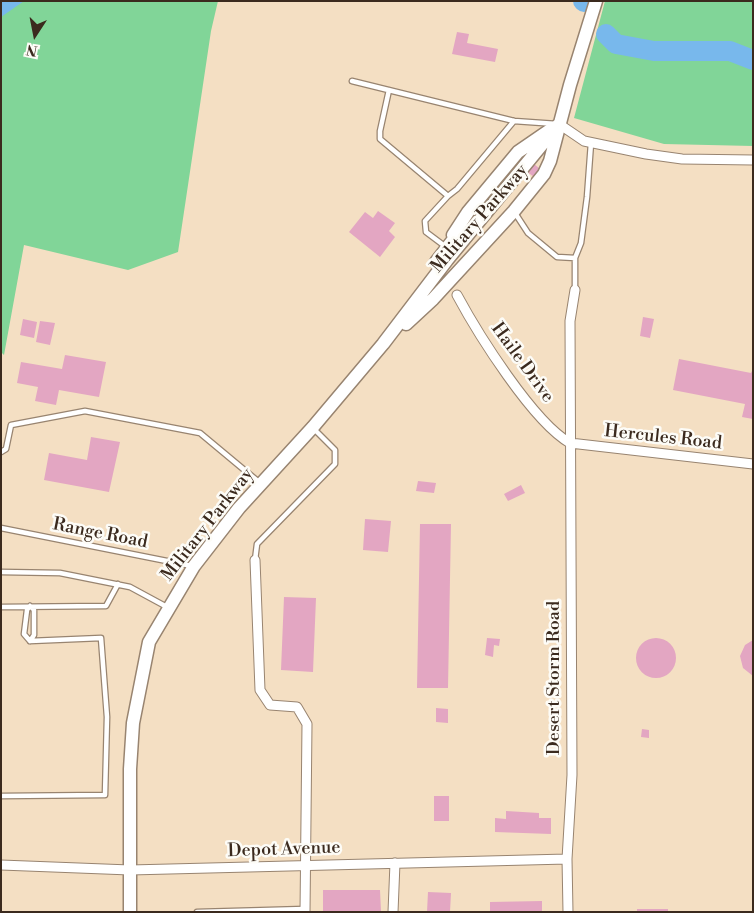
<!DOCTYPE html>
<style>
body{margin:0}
#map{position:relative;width:754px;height:913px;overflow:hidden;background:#f4dfc3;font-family:"Libre Bodoni",serif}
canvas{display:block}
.frame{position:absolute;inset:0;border:2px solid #3b2a1e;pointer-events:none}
.north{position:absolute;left:10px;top:10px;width:50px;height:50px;-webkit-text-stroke:4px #fdfcf7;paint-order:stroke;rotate:191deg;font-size:14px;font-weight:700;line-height:20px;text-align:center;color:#3b2a1e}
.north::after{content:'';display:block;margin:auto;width:18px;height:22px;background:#3b2a1e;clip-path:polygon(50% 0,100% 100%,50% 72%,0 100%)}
</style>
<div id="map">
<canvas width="754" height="913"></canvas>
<div class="frame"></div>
<div class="north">N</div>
</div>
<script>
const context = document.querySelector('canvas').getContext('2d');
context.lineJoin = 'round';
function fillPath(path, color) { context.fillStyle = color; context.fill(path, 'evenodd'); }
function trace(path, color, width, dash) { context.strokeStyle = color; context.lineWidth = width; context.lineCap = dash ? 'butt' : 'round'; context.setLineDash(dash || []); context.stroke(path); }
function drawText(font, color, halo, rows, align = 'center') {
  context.font = font + ' "Libre Bodoni",serif'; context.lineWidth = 5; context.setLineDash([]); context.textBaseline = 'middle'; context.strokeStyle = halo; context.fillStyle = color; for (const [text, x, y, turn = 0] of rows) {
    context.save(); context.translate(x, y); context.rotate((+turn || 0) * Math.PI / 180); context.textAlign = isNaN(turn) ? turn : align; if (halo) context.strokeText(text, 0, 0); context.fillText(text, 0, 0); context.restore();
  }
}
fillPath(new Path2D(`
 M1,1H218L211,31L178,252L128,270L24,245L4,355L1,352Z
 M605,1H753V146L664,144L574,118Z`), '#81d598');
fillPath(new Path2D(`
 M1,1H24L1,17Z`), '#78b8ec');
trace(new Path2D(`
 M583,1L584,2
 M606,34L616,44L654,51H730L753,60`), '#78b8ec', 20);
fillPath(new Path2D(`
 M457,32L469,34L467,43L498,49L495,62L452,54Z
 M533,163L540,169L534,177L526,171Z
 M378,211L395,223L389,231L395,237L380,257L349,232L365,212L373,218Z
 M643,317L654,319L650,338L640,336Z
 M23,319L37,322L34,338L20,335Z
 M40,321L55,323L50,345L36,342Z
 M65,355L106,362L99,397L59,390L56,405L35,401L38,387L17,383L21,362L62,369Z
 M679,359L751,373L753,369V419L742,417L745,404L673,390Z
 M91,437L120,442L109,492L44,480L49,453L87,460Z
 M418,481L436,483L434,493L416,491Z
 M521,485L525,493L508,501L504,494Z
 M365,519L391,521L388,552L363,550Z
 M420,524H451L448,688H417Z
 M284,597L316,598L313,672L281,670Z
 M487,638L500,639L499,646L494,645L493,657L485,655Z
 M636 658a20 20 0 1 1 40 0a20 20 0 1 1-40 0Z
 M753,640V676L743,668L740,656L745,645Z
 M436,708L448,709V723L436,722Z
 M642,729L649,730V738L641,737Z
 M434,796H449V821H434Z
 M506,811L539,813V818H551V834L495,832V818L506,819Z
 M323,890H380L381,912H323Z
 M428,892L451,893L450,912H427Z
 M542,901V912H490V902Z
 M637,909H668V912H637Z`), '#e3a6c2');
const lane = new Path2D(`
 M352,81L514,121L557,124
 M389,90L380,131V139L448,196
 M515,213L528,233L557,257L575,258
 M446,247L426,232L425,221L448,196L457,189L514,121
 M575,290V258L581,243L587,197L591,143
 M1,452L6,449L11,425L85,411L200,433L260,483
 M1,528L192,566
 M255,560L257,544L335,464V450L314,429
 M1,572L60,573L130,587L167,607
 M1,607L106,606L118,584
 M30,641L34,635V610L30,606
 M30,641L24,634L27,610L30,606
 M2,796L105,795L107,717L101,638L30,641
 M197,912L305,909`);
const street = new Path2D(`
 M559,124L584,141L646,154L682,159L753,160
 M457,295C478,334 533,422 570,443L753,464
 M255,560L260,690L270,705L297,707L307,724L305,912
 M1,865L130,870L567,859
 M393,912L395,863
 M568,912L567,859L572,775L570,321L575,290`);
const secondary = new Path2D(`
 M453,235L468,212L518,152L550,130
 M436,262L460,231
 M406,324L433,299L514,211L544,174L550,161L570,85L596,1
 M130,912V769L133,723L149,642L194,566L239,508L313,427L383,344L447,260L559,124`);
trace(lane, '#988470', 7);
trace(street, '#988470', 11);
trace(secondary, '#988470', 15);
trace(lane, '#fff', 4.5);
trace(street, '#fff', 9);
trace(secondary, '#fff', 12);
drawText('18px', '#3b2a1e', '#fdfcf7', [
 ["Military Parkway",480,219,-49],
 ["Haile Drive",522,363,54],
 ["Hercules Road",663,438,6],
 ["Military Parkway",208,525,-52],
 ["Range Road",100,534,11],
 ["Desert Storm Road",555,678,-90],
 ["Depot Avenue",284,850,-2]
]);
</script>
